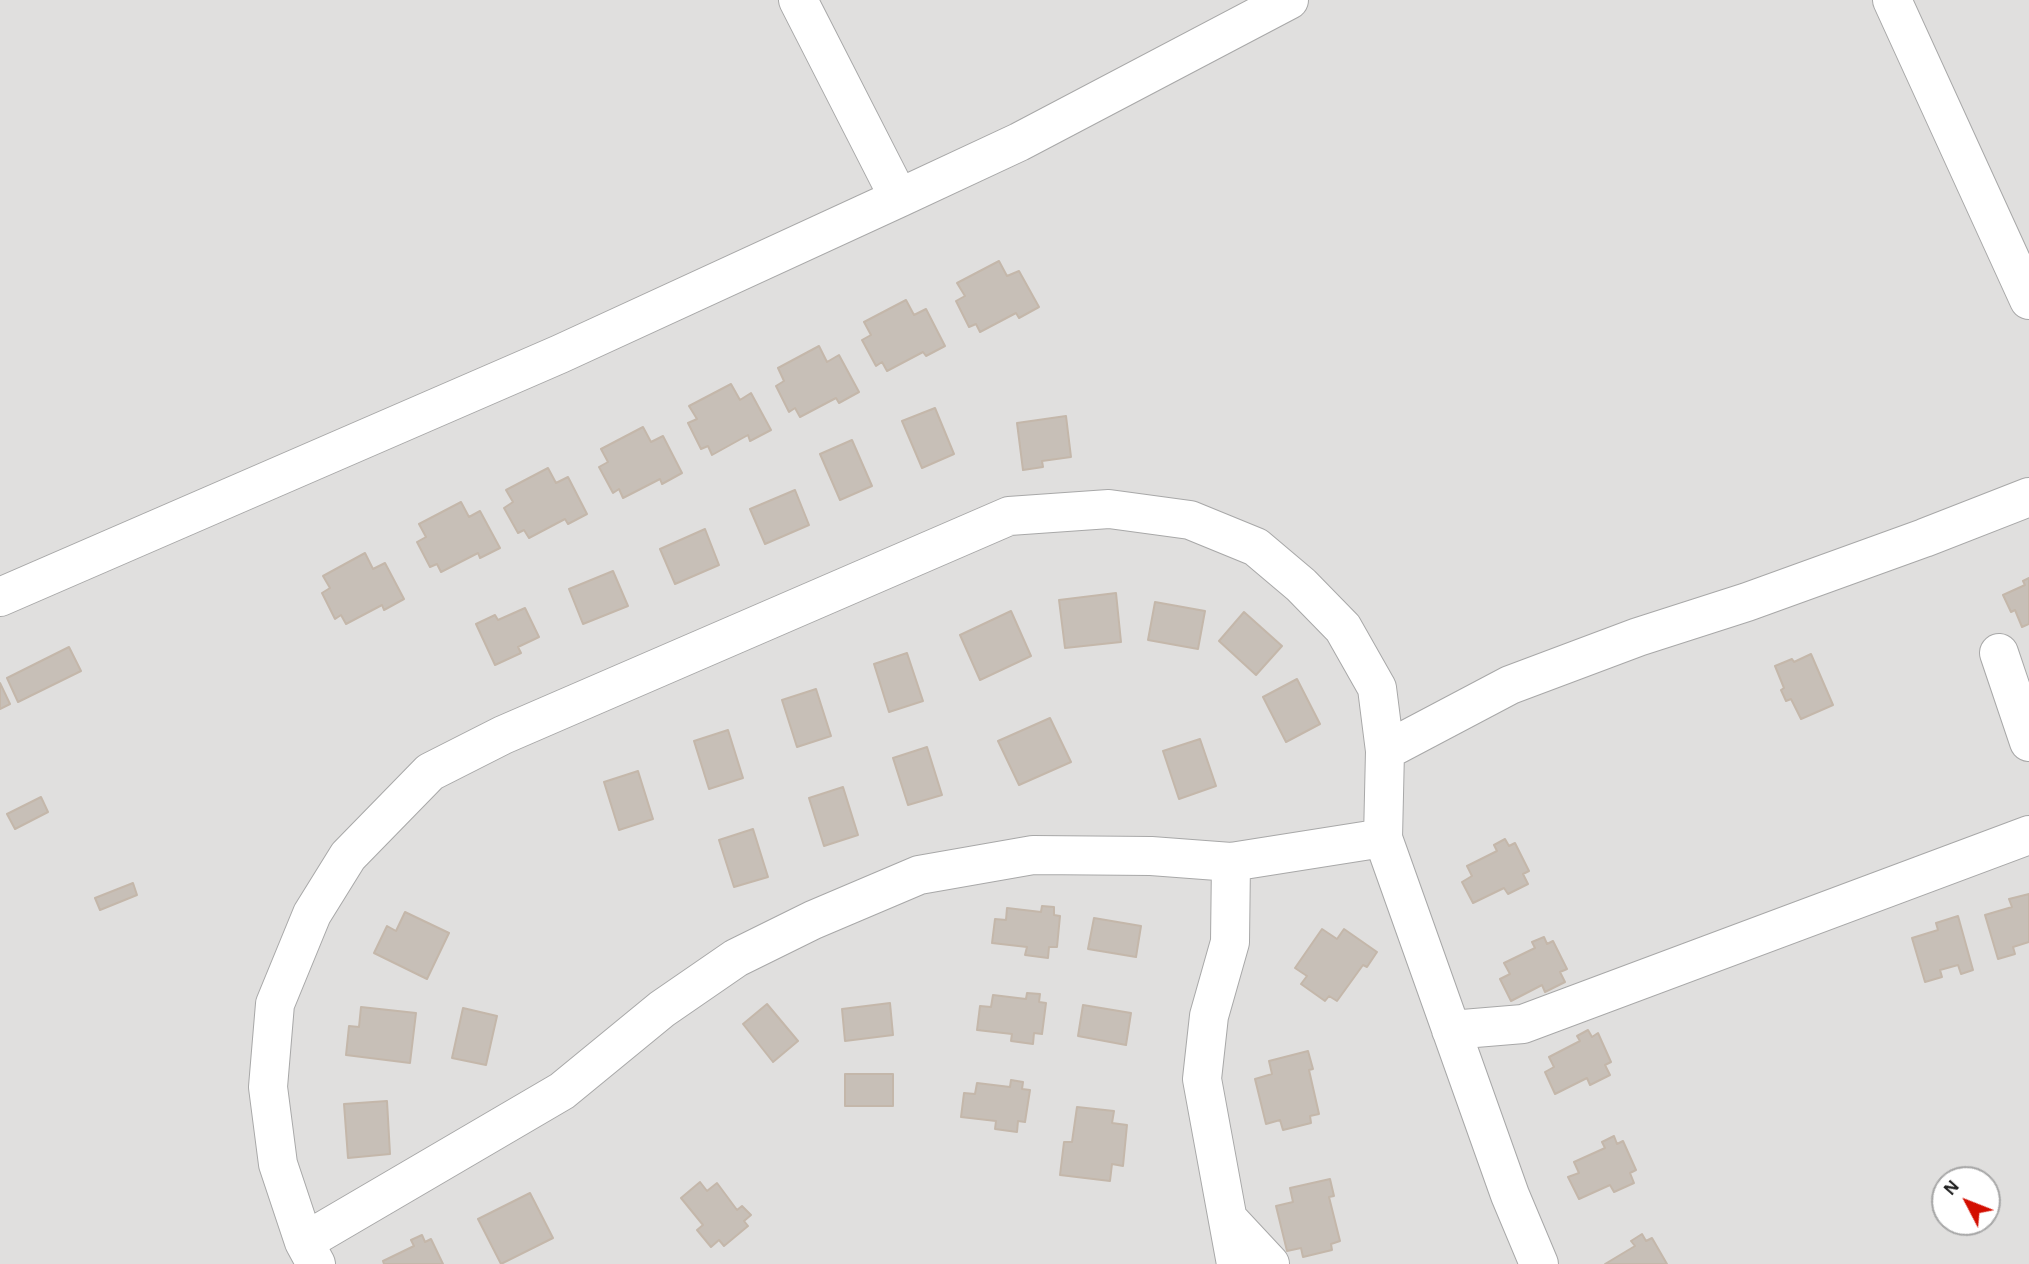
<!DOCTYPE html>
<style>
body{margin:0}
#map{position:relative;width:2029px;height:1264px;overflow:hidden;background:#f2efe8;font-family:"Alegreya Sans",sans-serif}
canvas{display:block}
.north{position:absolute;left:1931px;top:1166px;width:70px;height:70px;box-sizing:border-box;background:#fff;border:2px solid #a6a6a6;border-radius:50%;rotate:312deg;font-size:19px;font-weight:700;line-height:28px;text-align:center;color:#212121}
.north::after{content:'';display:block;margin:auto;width:24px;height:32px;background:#d30e00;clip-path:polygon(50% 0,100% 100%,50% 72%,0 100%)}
</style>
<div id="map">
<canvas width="2029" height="1264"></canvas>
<div class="north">N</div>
</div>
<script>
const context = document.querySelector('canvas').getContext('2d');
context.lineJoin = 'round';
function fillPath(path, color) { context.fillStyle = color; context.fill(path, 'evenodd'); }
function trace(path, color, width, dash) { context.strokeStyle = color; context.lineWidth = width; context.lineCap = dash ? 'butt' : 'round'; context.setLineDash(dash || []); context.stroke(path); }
fillPath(new Path2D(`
 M0,0H2029V1264H0ZM1945,1180H1987V1222H1945Z`), '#e0dfde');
const building = new Path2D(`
 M999,261L1007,276L1019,271L1039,307L1019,318L1016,313L980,332L976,324L969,327L956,301L965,296L957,283Z
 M906,300L914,315L926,309L945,346L926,356L923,352L887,371L882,362L876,366L862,340L871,335L864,322Z
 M819,346L827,362L839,355L859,392L839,403L836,398L800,417L795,408L789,412L776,386L784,381L778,368Z
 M731,384L740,400L751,393L771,430L750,441L748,435L712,455L708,446L701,449L688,423L697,419L689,406Z
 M935,408L954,454L922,468L902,421Z
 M1066,416L1071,457L1042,461L1043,467L1023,470L1017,423Z
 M643,427L651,442L663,436L682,473L662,484L660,479L623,498L619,489L613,493L599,467L608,462L601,449Z
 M852,440L872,486L840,500L820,454Z
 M548,468L556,483L568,477L587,514L568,524L565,519L529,538L524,530L518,533L504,508L513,502L506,490Z
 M795,490L809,525L765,544L750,509Z
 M461,502L469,517L480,511L500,548L480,558L478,553L441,572L437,564L430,567L417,542L426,537L419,524Z
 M705,529L719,565L675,584L660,549Z
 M365,553L373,569L385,563L404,599L384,610L382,605L346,624L341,615L335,619L322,593L330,588L323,576Z
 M613,571L628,606L583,624L569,589Z
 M2029,578V624L2022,627L2015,610L2011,612L2003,595L2025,585L2023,581Z
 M1116,593L1121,642L1065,648L1059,600Z
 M1155,602L1205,611L1198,649L1148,640Z
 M525,608L539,637L518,647L521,653L495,665L476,624L495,615L498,620Z
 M1011,611L1031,656L980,680L960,635Z
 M1244,612L1282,646L1256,675L1219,641Z
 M69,647L81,671L18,702L7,678Z
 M907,653L923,701L889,712L874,664Z
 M1811,654L1833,705L1801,719L1791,699L1786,701L1781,690L1784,688L1775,666L1792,659L1794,662Z
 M1297,679L1320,724L1286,742L1263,697Z
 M0,683L10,704L0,709Z
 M816,689L831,736L797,747L782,700Z
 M1050,718L1071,762L1019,785L998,741Z
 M728,730L743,778L709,789L694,741Z
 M1200,739L1216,786L1179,799L1163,751Z
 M927,747L942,795L908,805L893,758Z
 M638,771L653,819L619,830L604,782Z
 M843,787L858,835L824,846L809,798Z
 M41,797L48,812L15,829L7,814Z
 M753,829L768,877L734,887L719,840Z
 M1505,839L1509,846L1515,843L1529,871L1523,874L1528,884L1508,894L1504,888L1473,903L1462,882L1472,876L1467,866L1497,851L1494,845Z
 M133,883L137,895L100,910L95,898Z
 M2029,894V942L2013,947L2015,954L1998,959L1985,915L2012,907L2009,899Z
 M1042,906L1054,907V915L1060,916L1057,947H1049L1048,958L1025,955L1027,947L992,943L995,919L1006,920L1007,908L1041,912Z
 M405,912L449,933L427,979L374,953L387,926L396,931Z
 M1958,916L1973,970L1961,974L1958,965L1940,970L1942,977L1925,982L1912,938L1938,930L1936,923Z
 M1094,918L1141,926L1136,957L1088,949Z
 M1322,929L1337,939L1344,929L1377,952L1367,967L1363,965L1337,1001L1329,996L1325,1001L1301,984L1307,976L1295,968Z
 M1544,937L1547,944L1553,941L1567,969L1560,972L1565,982L1545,992L1542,985L1511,1001L1500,979L1510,974L1504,963L1535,948L1532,942Z
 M1027,993L1040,994L1039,1002L1046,1003L1042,1034L1034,1033L1033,1044L1011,1041L1012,1034L977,1030L980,1006L991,1007L993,995L1026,999Z
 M890,1003L893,1035L845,1041L842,1009Z
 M767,1004L798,1041L773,1062L743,1024Z
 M1083,1005L1131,1013L1126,1045L1078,1036Z
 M361,1007L416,1013L410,1063L346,1055L349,1026L359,1027Z
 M463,1008L497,1016L486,1065L452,1058Z
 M1588,1030L1592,1037L1598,1033L1611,1062L1605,1065L1610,1075L1590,1085L1587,1078L1555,1094L1545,1072L1554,1067L1549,1057L1580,1041L1577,1036Z
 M1308,1051L1313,1069L1309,1070L1319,1114L1310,1116L1311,1123L1283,1130L1280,1120L1266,1124L1255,1079L1272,1074L1269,1061Z
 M845,1074H893V1106H845Z
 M1011,1080L1023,1082L1022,1089L1030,1090L1025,1122L1018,1121L1017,1132L995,1129L996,1121L961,1117L964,1093L975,1094L977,1083L1010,1087Z
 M387,1101L390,1154L348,1158L344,1104Z
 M1077,1107L1114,1111L1112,1123L1127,1125L1123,1166L1112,1164L1110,1181L1060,1175L1064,1142H1072Z
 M1614,1136L1617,1144L1623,1141L1636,1170L1630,1173L1634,1183L1614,1192L1610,1185L1579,1199L1568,1177L1579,1173L1574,1162L1605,1148L1602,1142Z
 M1330,1179L1334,1196L1329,1197L1340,1241L1331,1244L1332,1250L1303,1257L1301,1248L1287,1251L1276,1206L1293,1202L1290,1188Z
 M700,1182L707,1191L717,1183L737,1210L742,1206L751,1215L744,1221L748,1226L724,1246L719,1240L711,1247L697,1230L703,1225L681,1198Z
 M530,1193L553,1238L501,1264L478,1219Z
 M1642,1234L1646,1241L1652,1238L1667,1264H1605L1635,1246L1631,1241Z
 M422,1235L425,1242L431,1239L443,1264H384L383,1261L414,1246L411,1240Z`);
fillPath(building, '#c7bfb7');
trace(building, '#c4b7aa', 2);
const street = new Path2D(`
 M798,0L899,198
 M1892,0L2029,300
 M0,597L560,354L899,198L1019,142L1289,0
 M1999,653L2029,742
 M1385,751L1510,685L1638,637L1747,602L1924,538L2029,497
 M1383,838L1510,1195L1539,1264
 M1451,1030L1523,1024L2029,835
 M1229,1220L1270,1264
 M304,1242L278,1164L268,1087L275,1004L312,914L348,856L430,772L503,735L1009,516L1109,509L1190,520L1256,547L1301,585L1343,628L1377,688L1385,751L1383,838L1231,862
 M316,1264L304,1242L562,1091L662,1009L736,958L813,920L919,875L1033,855L1151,856L1231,862L1230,942L1209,1016L1202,1079L1236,1264`);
trace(street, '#a8a8a8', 40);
trace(street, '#fff', 38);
</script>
